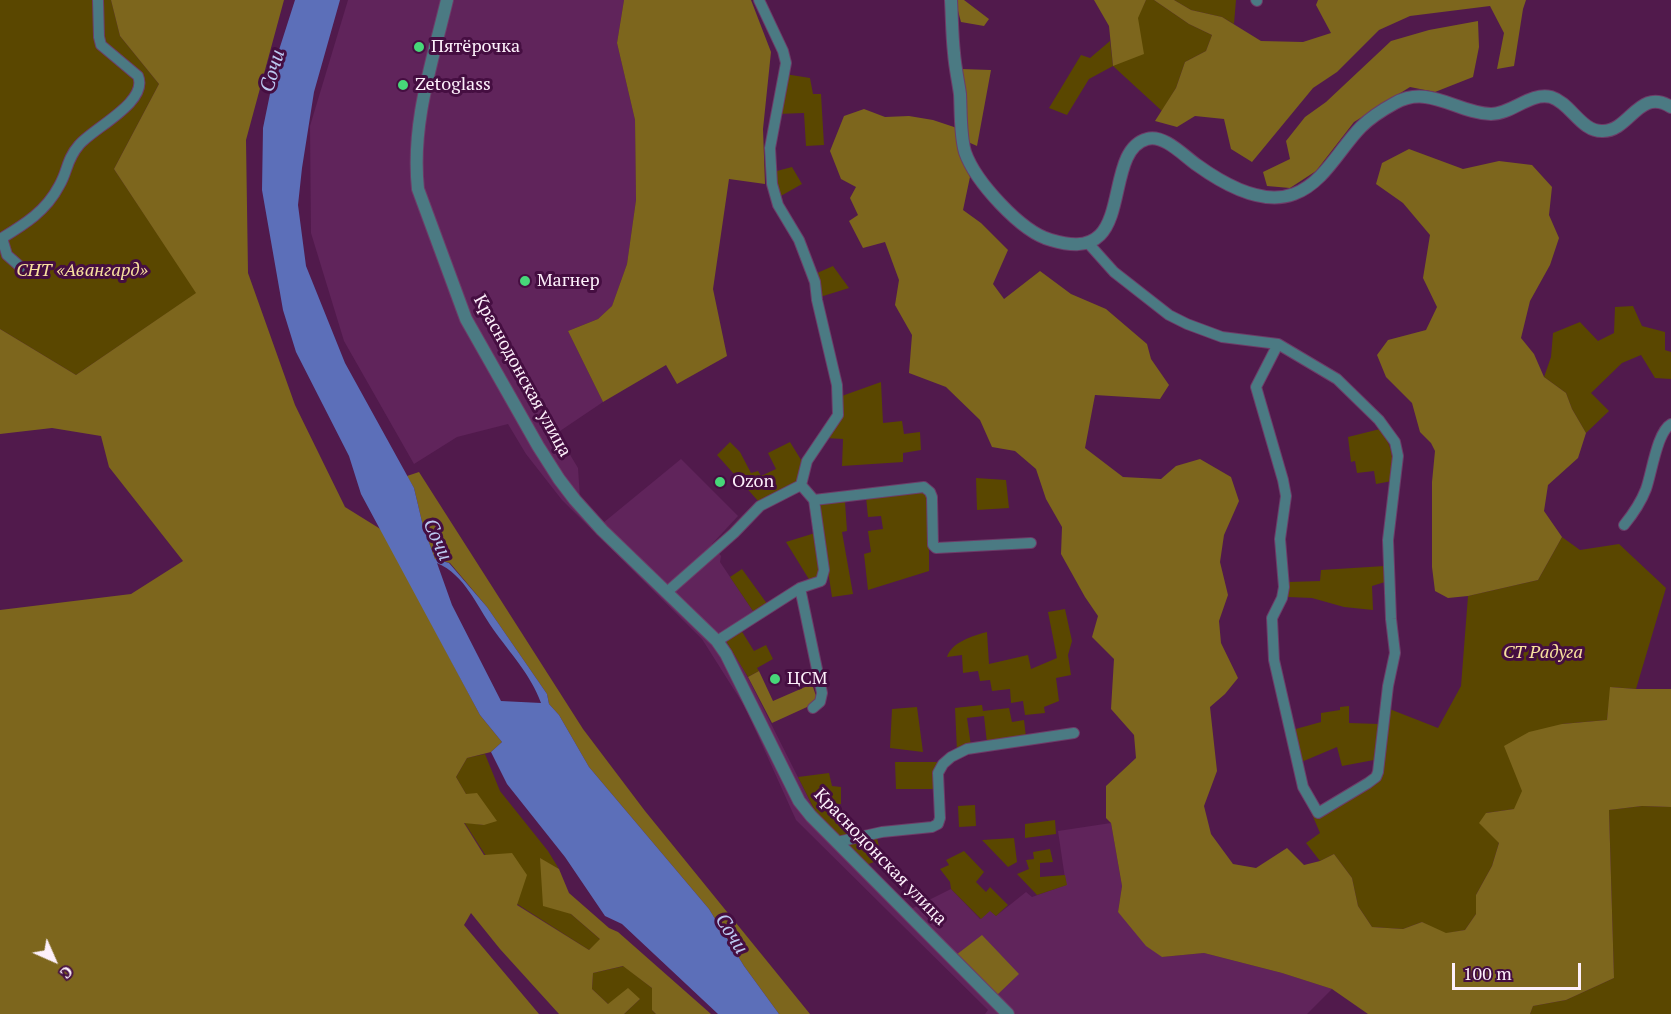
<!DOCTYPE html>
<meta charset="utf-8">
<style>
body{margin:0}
#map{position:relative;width:1671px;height:1014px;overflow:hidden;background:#511a4c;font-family:"PT Serif",serif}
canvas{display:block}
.north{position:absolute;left:24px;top:930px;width:60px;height:60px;-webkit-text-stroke:4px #450e41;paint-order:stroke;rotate:135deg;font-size:16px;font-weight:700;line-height:24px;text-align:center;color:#fdf0fb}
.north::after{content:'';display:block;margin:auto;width:21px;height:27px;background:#fdf0fb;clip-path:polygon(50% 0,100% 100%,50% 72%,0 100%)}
.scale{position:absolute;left:1452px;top:963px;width:129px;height:27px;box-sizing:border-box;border:3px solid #fdf0fb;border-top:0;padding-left:8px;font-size:18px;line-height:21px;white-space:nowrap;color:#fdf0fb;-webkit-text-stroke:4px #450e41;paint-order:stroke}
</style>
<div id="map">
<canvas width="1671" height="1014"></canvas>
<div class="north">С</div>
<div class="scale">100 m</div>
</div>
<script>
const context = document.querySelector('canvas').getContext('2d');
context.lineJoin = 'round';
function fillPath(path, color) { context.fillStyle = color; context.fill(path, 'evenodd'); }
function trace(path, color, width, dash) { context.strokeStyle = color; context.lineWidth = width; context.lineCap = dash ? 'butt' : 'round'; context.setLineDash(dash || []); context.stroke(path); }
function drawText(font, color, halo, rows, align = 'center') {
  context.font = font + ' "PT Serif",serif'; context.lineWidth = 6; context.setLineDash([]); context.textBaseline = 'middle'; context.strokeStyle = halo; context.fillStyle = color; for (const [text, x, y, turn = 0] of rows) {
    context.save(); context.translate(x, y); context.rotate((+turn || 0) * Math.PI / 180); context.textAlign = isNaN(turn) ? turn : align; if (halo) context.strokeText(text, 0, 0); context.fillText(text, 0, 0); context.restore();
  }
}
fillPath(new Path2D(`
 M348,0H624L617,43L635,120L636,200L627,264L612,306L598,319L568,331L603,402L557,433L578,468L580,498L603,523L681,459L738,516L712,544L721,556L720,562L755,614L720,632L739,660L818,817L911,909L951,889L980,919L990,910L996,916L1026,892L1032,897L1066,885L1058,831L1111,823L1122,886L1118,912L1162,957L1204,953L1282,973L1332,989L1307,1014H985L988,1010L796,820L745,707L702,639L562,500L526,454L508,424L457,437L414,464L344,341L311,233L310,126Z`), '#60245b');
fillPath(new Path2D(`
 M0,0H111L120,36L159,84L114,169L197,293L76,375L0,329Z
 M1146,0H1154L1189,24L1212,35L1206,51L1185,62L1176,88L1162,111L1113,66L1089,79L1067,115L1049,108L1081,55L1090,58L1110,41L1113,66Z
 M1174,0H1236L1234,24L1222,17L1191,10Z
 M785,74L810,78L813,94H821L824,145L806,146L804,113L777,114Z
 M792,167L802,184L779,197L773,172Z
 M833,266L849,288L820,297L815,274Z
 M1633,306L1642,326L1665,332V350L1671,352V379L1655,378L1641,355L1622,363L1591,393L1609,411L1586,433L1572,409L1566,393L1544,377L1551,357L1553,333L1580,322L1598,341L1614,333L1615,307Z
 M881,382L883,423L902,421L904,434L920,432L921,450L903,453V462L842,466L843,439L826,438L839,397Z
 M1380,429C1394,449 1393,458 1392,481L1376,484L1374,471L1357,473L1355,461L1351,462L1348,437Z
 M730,442L740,452L751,473L758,471L761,476L776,469L768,453L790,442L803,463L799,484L759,502L717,455Z
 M976,478L1006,480L1009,508L977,510Z
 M923,491L929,497V571L868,590L864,554L871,552L868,531L883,529L881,516L868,517L866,497Z
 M845,502L847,531L842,532L853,594L832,597L818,504Z
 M815,533L821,560L818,578L810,581L786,542Z
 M1562,537L1580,550L1619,544L1666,588L1636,689L1611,687L1607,720L1562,724L1524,798L1514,809L1486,813L1499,843L1492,866L1476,895V914L1465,930L1443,934L1422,922L1403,929L1372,927L1358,906L1352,878L1334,854L1320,861L1306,843L1320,833L1311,812L1367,780L1373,772L1374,760L1342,766L1337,747L1299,763L1292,730L1321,722V713L1340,710V707L1349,706V723L1379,724L1387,708L1438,728L1461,686L1468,596L1538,580Z
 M1385,566V582L1372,586L1373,610L1344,607L1312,598L1288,597V582L1320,581L1321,570Z
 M742,569L768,605L755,614L730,577Z
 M1065,609L1072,641L1068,655L1071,675L1056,678L1059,701L1044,707L1045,713L1025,715L1023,701L1011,703L1010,689L992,691L990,680L980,681L978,671L963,673L962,655L947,657C952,642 972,636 987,632L989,664L1028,655L1031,669L1057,658L1048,612Z
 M741,630L754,651L766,645L773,659L757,668L759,671L748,677L726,641Z
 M982,705L983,711L1009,708L1012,722L1024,720L1026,737L987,743L984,716L967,718L971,746L957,751L955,708Z
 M917,707L923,752L890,748L892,709Z
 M485,754L500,791L548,851L559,869L540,859L571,914L601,940L589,950L517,904L464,822L484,825L456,777L467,758Z
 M895,762H937V789H896Z
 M829,773L832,786L841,787V804L833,805L836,824L855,822L856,833L837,837L818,817L798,777Z
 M975,805L976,826L959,827L958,806Z
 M1642,806L1671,807V1014H1530L1533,1006L1566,1000L1614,978L1609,810Z
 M1055,820L1056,834L1025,838V824Z
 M877,838L882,859L866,865L845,844Z
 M1014,838L1017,862L1008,867L982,840Z
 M1050,849L1053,862L1040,863V877L1065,875L1067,885L1037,895L1017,874L1029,869L1026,860L1034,859L1033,852Z
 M964,851L984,872L976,882L986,892L990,887L1008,905L996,916L990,911L981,919L951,889L950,882L940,869L949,865L946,860Z
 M624,966L652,988V1010L656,1014H624L640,999L608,1004L592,989L593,973Z`), '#5a4700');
fillPath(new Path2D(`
 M111,0H284L246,140L248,273L295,405L345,507L382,530L480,715L502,742L491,752L467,758L456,777L466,794L477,793L497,821L484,825L464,823L484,855L512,853L527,875L517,905L589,950L600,939L571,914L543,906L540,858L559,869L569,893L609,928L618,932L711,1014H656L652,1010V988L623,966L593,973L592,989L608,1004L628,988L640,999L624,1014H559L500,949L471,913L464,925L539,1014H0V610L131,594L183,561L109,467L101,436L52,428L0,434V329L76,375L196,293L114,169L159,84L120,36Z
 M624,0H751L771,52L763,129L765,184L729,179L713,289L727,356L677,384L666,365L603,402L568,331L598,319L612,306L627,264L636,200L635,120L617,43Z
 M955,0H964L989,19L984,26L961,22Z
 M1094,0H1146L1138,18L1144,54L1113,66L1109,26Z
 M1154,0H1174L1191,10L1222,17L1261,41L1303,42L1331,33L1316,5L1318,0H1526L1523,9L1514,66L1497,69L1504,33L1490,6L1410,16L1379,30L1337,72L1313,88L1252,162L1231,149L1224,119L1195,116L1177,127L1155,121L1176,88L1185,62L1206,51L1212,35L1189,24Z
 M1478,21L1479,47L1473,77L1435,92L1410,87L1354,122L1316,171L1290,188L1267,186L1263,172L1290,159L1286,141L1305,117L1326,102L1391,41L1429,30Z
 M961,69L991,70L977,146L968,142Z
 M864,109L885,117L909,116L933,120L960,129L958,149L970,177L963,210L981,223L1008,250L993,284L1004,299L1040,271L1071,294L1106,309L1147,344L1151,359L1169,385L1160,399L1095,395L1085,448L1123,477L1161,479L1176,466L1200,459L1231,477L1239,501L1224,535L1220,562L1228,595L1219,621L1221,643L1238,678L1225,694L1210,707L1217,771L1204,806L1211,834L1233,864L1256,868L1287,848L1304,865L1320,861L1334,854L1352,878L1358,906L1372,927L1403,929L1422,922L1446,933L1465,930L1476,914V895L1492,866L1499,843L1479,823L1486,813L1514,809L1522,791L1504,746L1529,732L1562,724L1607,720L1610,687L1636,689H1671V807L1642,806L1609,810L1614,978L1566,1000L1533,1006L1530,1014H1368L1332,989L1282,973L1204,953L1162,957L1146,946L1118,912L1122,886L1111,823L1106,818V786L1136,758L1134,735L1111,709L1114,659L1092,637L1098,616L1085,597L1061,554L1062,527L1046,499L1036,469L1015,451L992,447L980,420L946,387L909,373L912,335L895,305L899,280L885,242L863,248L849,221L858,215L850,198L856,187L841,179L830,151L844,116Z
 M1409,149L1463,169L1499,161L1532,165L1552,187L1549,215L1559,238L1550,265L1530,301L1521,338L1534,354L1544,377L1566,393L1572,409L1586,433L1578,458L1548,485L1544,511L1562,537L1538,580L1468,596L1448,598L1435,591L1432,567V482L1435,451L1431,443L1420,432L1412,403L1386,377L1377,355L1388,340L1426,330L1437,307L1423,278L1430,235L1403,203L1376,184L1382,163Z
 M419,472L583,729L645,811L810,1014H779L744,966L709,909L589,767L559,715L549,704L547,694L487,607L450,563L435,559L423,526L414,488L407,476Z
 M759,671L773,701L812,684L818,702L772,723L748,677Z
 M982,935L1019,974L996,996L956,955Z`), '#7d661d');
fillPath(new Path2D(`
 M295,0H340L314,92L302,168L298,205L306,266L345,363L414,488L423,526L435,559L449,563L487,607L547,694L549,704L559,715L589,767L709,909L744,966L779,1014H718L622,924L605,916L565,857L507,784L491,752L502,742L480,715L361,494L349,456L296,352L283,310L262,190L263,128L279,50ZM437,563C465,575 477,606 493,629C510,653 531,675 541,703L501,701L452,605Z`), '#5c6fb9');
const minor = new Path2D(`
 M759,0L783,51L786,63L770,148L772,184L778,205L799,240L815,282L817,300L837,385L838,415L807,461L801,485L814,500L824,570L821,581L800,588L822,693L820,702L813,708
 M1256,0L1257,1
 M1088,243L1114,272L1169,315L1187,324L1222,337L1278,344L1337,379L1379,420L1395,442L1398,456L1388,540L1391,619L1395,653L1388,686L1378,772L1376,777L1368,783L1318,813L1303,787L1274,660L1272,618L1282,598L1284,587L1280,539L1286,496L1283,480L1256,387L1278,344
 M24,270L7,255L2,238C25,224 46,211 59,186C68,171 66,160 79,145C93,128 149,102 138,76L101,45L99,37L98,0
 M814,500L924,487L930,492L932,497L933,545L936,548L1031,543
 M1624,525C1633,514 1641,502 1646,489C1652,472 1657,432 1671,424
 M667,592L734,533L760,506L801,485
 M717,641L800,588
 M837,842L882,832L932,827L938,824L940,818L938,773L943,764L951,757L967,749L1074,733`);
const tertiary = new Path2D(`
 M447,0C432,63 411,124 418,189L466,319L538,446L559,479L575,500L602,530L717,641L726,654L799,801L811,816L1008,1014
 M951,0C952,18 952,35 954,53C955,67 958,80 960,94C961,112 960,135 965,152C975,181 1021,232 1051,240C1068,245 1087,248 1100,235C1123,212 1113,148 1147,139C1164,134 1184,156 1197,165C1222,183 1262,206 1294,194C1324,183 1340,148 1361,127C1370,118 1384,109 1395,103C1429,84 1457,113 1491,114C1512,114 1530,92 1551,97C1571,103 1581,132 1603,131C1630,131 1639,87 1671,107`);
trace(minor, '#6d3c68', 12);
trace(tertiary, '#6d3c68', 14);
trace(minor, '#4b7a83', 10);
trace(tertiary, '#4b7a83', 12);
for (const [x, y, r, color] of [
 [419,47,6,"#47d779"],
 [403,85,6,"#47d779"],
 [525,281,6,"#47d779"],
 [720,482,6,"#47d779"],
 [775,679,6,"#47d779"]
]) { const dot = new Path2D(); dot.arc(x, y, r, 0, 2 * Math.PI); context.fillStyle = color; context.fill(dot); trace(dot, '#450e41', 2); }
drawText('18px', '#fdf0fb', '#450e41', [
 ["Пятёрочка",431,47],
 ["Zetoglass",415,85],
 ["Магнер",537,281],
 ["Ozon",732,482],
 ["ЦСМ",787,679]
], 'left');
drawText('italic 18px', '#f8e19e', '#450e41', [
 ["СНТ «Авангард»",82,271],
 ["СТ Радуга",1543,653]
]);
drawText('18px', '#fdf0fb', '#450e41', [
 ["Краснодонская улица",522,376,61],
 ["Краснодонская улица",880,857,46]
]);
drawText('italic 20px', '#bbc8f0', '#450e41', [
 ["Сочи",273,71,-74],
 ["Сочи",437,540,66],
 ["Сочи",731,934,58]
]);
</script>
